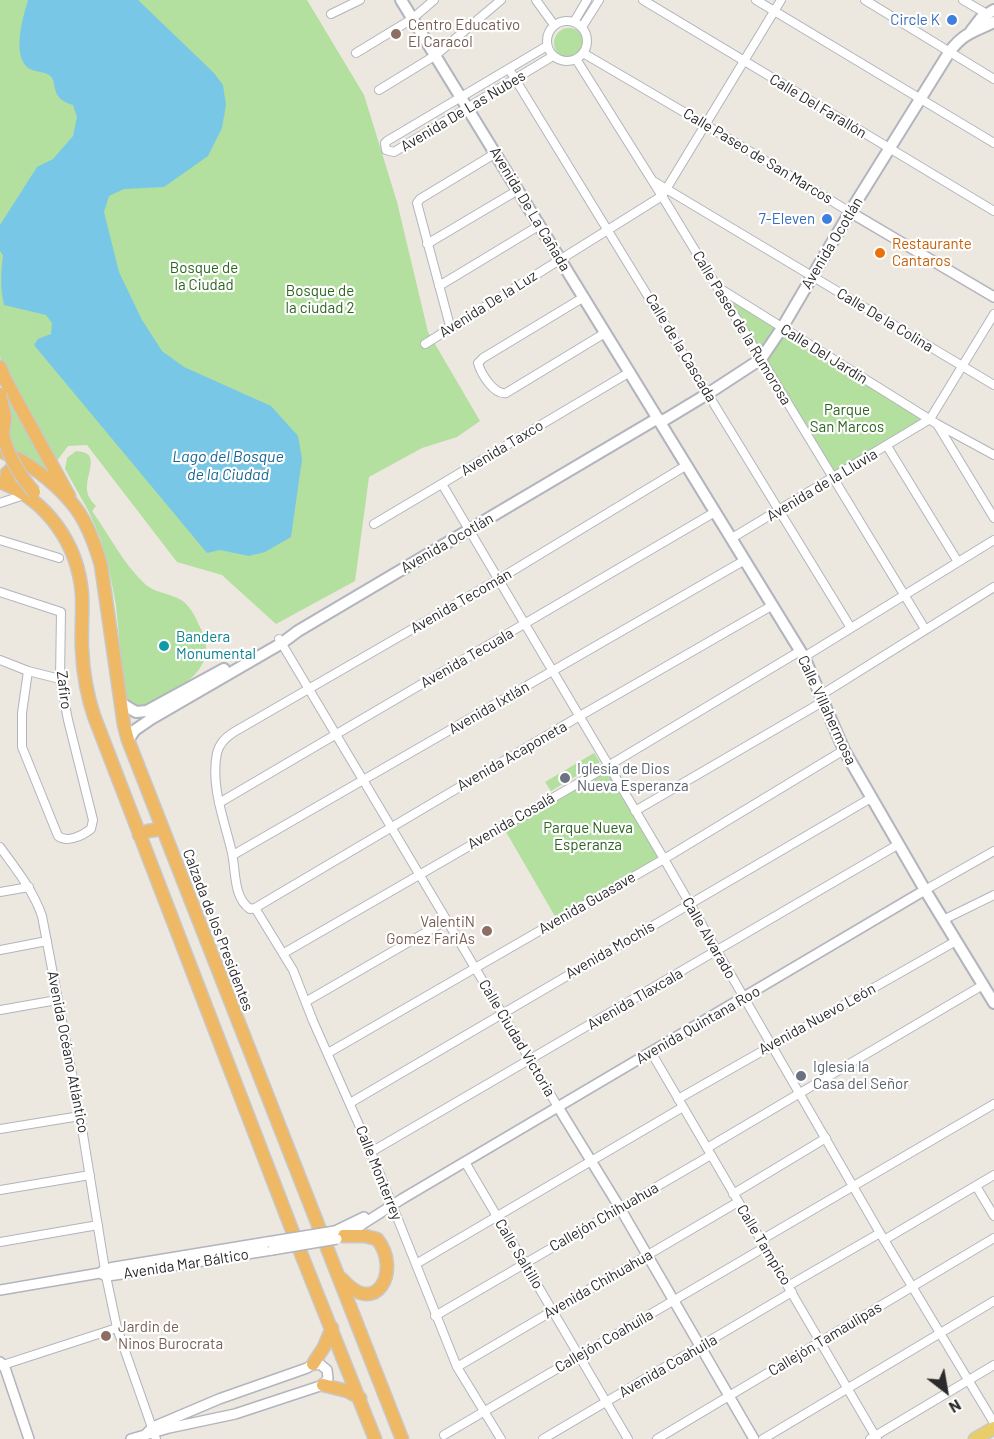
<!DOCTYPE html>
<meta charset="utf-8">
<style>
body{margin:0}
#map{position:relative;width:994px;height:1439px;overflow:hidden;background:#ece7df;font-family:Barlow,sans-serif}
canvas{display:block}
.north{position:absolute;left:916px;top:1361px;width:60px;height:60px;-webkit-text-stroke:4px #fff;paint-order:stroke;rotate:149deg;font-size:16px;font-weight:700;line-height:24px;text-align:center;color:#2b2b2b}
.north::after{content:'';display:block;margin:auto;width:21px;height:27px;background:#2b2b2b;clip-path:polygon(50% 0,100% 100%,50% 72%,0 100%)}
</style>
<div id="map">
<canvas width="994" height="1439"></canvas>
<div class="north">N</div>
</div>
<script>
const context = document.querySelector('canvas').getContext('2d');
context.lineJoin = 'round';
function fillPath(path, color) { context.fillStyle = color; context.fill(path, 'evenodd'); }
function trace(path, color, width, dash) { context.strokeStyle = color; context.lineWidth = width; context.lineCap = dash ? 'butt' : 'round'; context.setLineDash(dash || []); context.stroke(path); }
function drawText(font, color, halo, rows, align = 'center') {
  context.font = font + ' Barlow,sans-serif'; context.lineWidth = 4.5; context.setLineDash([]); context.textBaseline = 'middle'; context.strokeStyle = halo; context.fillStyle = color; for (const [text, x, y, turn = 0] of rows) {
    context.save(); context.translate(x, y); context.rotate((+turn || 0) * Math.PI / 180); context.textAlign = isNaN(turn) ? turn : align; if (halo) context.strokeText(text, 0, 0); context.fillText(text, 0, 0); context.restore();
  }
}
fillPath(new Path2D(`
 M0,0H307L364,95L397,202L428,332L480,421L457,437L422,448L369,477L355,581L276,624L222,575L177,562L87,445L68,446L56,462L4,370L0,357Z
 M554 43a15 15 0 1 1 30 0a15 15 0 1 1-30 0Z
 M728,298L776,327L762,358L764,362L786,330L924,419L887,444L834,477L926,629C859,519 789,411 728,298Z
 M2,389L50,474L12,450Z
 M76,451C100,452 88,470 87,485C86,494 90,500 96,506L92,511C110,536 123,564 146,585C157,594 178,594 187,605C193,611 197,621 201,629C222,673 172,691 141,709L125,702L116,605L109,569L101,540L89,512L65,469L67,458Z
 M594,753L600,762L551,791L545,782Z
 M606,763L662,858L556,918L502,825Z`), '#b3df9f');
fillPath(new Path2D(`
 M28,0H138L214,73L223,85L226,105L222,128L208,156L164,187L124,189L109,196L104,212L119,272L142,320L162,351L184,367L271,406L298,436L302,459L291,537L265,552L249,556L220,550L207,553L34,345L38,339L51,334L52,323L46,315L4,305C0,287 1,273 3,255L0,251V225L37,167L53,159L73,136L77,117L73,105C47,97 60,83 49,75C43,71 32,72 27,67C12,53 23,17 28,0Z`), '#78c7e7');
const minor = new Path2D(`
 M536,0L554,25
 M643,0L994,211
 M756,0L994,143
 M865,0L994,79
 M963,0L987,14
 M331,14L360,0
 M547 41a20 20 0 1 1 40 0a20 20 0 1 1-40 0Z
 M574,22L587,0
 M582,27L599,0
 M547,46L387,141L385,143L386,150L394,152L553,56
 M356,53L412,19L434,0
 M583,53L706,125L850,212
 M576,59L662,196L925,629
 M509,69L851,628
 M379,90L436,55L501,0
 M653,181L994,385
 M427,244L518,190
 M439,286L540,225
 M719,288L937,424L994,455
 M584,297L483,358L478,363C481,374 494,395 506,393L605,333
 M450,326L417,203L420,199L496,153
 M425,344L662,196L781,0
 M937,424L994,518
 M887,446L958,562
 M687,465L499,579L234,732C226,737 219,744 217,753C210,786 225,822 232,853C236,871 233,897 250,909L255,908L578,717L773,605
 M442,484L664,859L880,1233L994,1423
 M0,503L24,495
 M374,524L630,372
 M732,538L930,419L994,314
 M0,540L59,558
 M0,592L61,612L60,679L68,720L93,820L91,829C82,836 67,843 58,836L22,747V713L28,671
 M279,639L558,1107
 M804,657L994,540
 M0,660L28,671L60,679
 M821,695L994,587
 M219,803L715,512
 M635,811L824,701
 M0,847C16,869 33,890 42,916L80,1116L106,1276L117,1328L156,1439
 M233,855L745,560
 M925,890L994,851
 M0,892L29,887
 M255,908L293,970L313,1021L371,1152L457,1367L501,1439
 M943,920L994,895
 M0,950L47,941
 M284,953L608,766L800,651
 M307,1001L447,920
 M0,1010L57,1000
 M651,1052L877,1439
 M328,1053L664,859L844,750
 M678,1099L956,941
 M350,1103L871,798
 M0,1129L80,1116
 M707,1148L983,985
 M371,1152L899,844
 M465,1162L628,1439
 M976,1186L994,1216
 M0,1190L90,1175
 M733,1194L826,1138
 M761,1240L994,1104
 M884,1240L994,1175
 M0,1242L98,1225
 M416,1264L683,1107
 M788,1286L880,1233
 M435,1316L711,1155
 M0,1366L117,1328
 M457,1367L738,1202
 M444,1435L765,1247
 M543,1439L792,1292
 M657,1439L994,1238
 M763,1439L994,1301
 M870,1439L994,1365`);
const tertiary = new Path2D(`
 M850,212L994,297
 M558,1107L620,1208L754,1439
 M335,1231L364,1217
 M344,1236L402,1199L925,890
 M100,1273L106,1276L115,1275L272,1250
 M0,1290L100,1273L105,1269L115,1267L267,1242
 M0,1362L4,1365L29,1439
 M131,1439L169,1428L235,1414L323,1385L328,1378L327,1370L321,1365L313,1364L307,1368L219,1399L153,1427L146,1434`);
const secondary = new Path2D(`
 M401,0L804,657L844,750L925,890L994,1003
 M971,31L981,18L994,10
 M661,422L709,393L761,359L782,328L850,212L950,51C965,32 974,32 994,22
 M121,703L136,712L147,711L224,669
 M128,740L135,730L151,719L282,643L298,631L658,418`);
const primary = new Path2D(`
 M975,1439L994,1428`);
const trunk = new Path2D(`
 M0,367L6,381L69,496
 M0,451C26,460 53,481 71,502C86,519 95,544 101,565L124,725L128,740L402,1439
 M0,482C47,500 78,544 82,594C83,612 81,631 82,649C83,672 87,695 94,716L302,1256L375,1439
 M10,486L7,473L16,465L25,463
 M139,835L148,831L162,829
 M342,1279C376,1319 402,1270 377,1239L365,1236H343
 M313,1364L324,1347L332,1328
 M323,1385L347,1391L360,1398`);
trace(minor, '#b2b4be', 10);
trace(tertiary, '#b2b4be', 12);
trace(secondary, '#b2b4be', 14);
trace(primary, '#c8c8c8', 15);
trace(trunk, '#c8c8c8', 15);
trace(minor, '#fff', 8);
trace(tertiary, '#fff', 9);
trace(secondary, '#fff', 10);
trace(primary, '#e8cd68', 12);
trace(trunk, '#eeb865', 12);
const tertiaryBridge = new Path2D(`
 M267,1242L335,1231
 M272,1250L337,1239`);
const trunkBridge = new Path2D(`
 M0,394L5,417L3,434
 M0,424C6,451 16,471 34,492`);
trace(tertiaryBridge, '#b2b4be', 12, []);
trace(trunkBridge, '#c8c8c8', 15, []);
trace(tertiaryBridge, '#fff', 9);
trace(trunkBridge, '#eeb865', 12);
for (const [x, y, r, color] of [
 [952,20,6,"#3f7fe0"],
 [396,34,6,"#8d6e63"],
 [827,219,6,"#3f7fe0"],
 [880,253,6,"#e8710a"],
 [164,646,6,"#0f9aa8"],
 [565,778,6,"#6b7280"],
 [487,931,6,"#8d6e63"],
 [801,1076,6,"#6b7280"],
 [106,1336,6,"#8d6e63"]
]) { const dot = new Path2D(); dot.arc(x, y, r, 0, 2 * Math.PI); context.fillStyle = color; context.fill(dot); trace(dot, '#fff', 2); }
drawText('15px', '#366cbe', '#fff', [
 ["Circle K",940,20],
 ["7-Eleven",815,219]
], 'right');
drawText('15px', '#785e54', '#fff', [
 ["Centro Educativo",408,25],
 ["El Caracol",408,42],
 ["ValentiN",475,922,"right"],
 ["Gomez FariAs",475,939,"right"],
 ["Jardin de",118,1327],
 ["Ninos Burocrata",118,1344]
], 'left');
drawText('15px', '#2b2b2b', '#fff', [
 ["Calle Del Farallón",818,106,31],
 ["Avenida De Las Nubes",463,111,-31],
 ["Calle Paseo de San Marcos",758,156,31],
 ["Avenida De La Cañada",530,209,59],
 ["Avenida Ocotlán",832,243,-59],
 ["Avenida De la Luz",488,304,-32],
 ["Calle De la Colina",885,320,31],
 ["Calle Paseo de la Rumorosa",742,328,59],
 ["Calle de la Cascada",681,348,59],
 ["Calle Del Jardín",824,354,32],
 ["Avenida Taxco",502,448,-31],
 ["Avenida de la Lluvia",822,485,-31],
 ["Avenida Ocotlán",447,543,-30],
 ["Avenida Tecomán",461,601,-30],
 ["Avenida Tecuala",467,658,-30],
 ["Zafiro",64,690,83],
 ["Avenida Ixtlán",489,708,-30],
 ["Calle Villahermosa",827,710,65],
 ["Avenida Acaponeta",512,756,-30],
 ["Avenida Cosalá",511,821,-30],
 ["Avenida Guasave",587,903,-30],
 ["Calzada de los Presidentes",218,930,69],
 ["Calle Alvarado",709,938,60],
 ["Avenida Mochis",610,950,-30],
 ["Avenida Tlaxcala",635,999,-30],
 ["Avenida Nuevo León",817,1019,-29],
 ["Avenida Quintana Roo",698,1025,-30],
 ["Calle Ciudad Victoria",517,1038,59],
 ["Avenida Océano Atlántico",68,1052,79],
 ["Calle Monterrey",379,1173,68],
 ["Callejón Chihuahua",604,1217,-30],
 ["Calle Tampico",764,1245,59],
 ["Calle Saltillo",519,1254,59],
 ["Avenida Mar Báltico",186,1264,-9],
 ["Avenida Chihuahua",598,1284,-30],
 ["Callejón Tamaulipas",825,1339,-31],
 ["Callejón Coahuila",604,1341,-30],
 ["Avenida Coahuila",668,1366,-30]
]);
drawText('15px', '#c56008', '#fff', [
 ["Restaurante",892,244],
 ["Cantaros",892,261]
], 'left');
drawText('15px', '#2c651f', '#fff', [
 ["Bosque de",204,268],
 ["la Ciudad",204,285],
 ["Bosque de",320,291],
 ["la ciudad 2",320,308],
 ["Parque",847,410],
 ["San Marcos",847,427],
 ["Parque Nueva",588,828],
 ["Esperanza",588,845]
]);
drawText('15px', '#0d838f', '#fff', [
 ["Bandera",176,637],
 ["Monumental",176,654]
], 'left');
drawText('15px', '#5b616d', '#fff', [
 ["Iglesia de Dios",577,769],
 ["Nueva Esperanza",577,786],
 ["Iglesia la",813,1067],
 ["Casa del Señor",813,1084]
], 'left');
drawText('italic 16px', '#166695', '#fff', [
 ["Lago del Bosque",228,457],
 ["de la Ciudad",228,475]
]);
</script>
